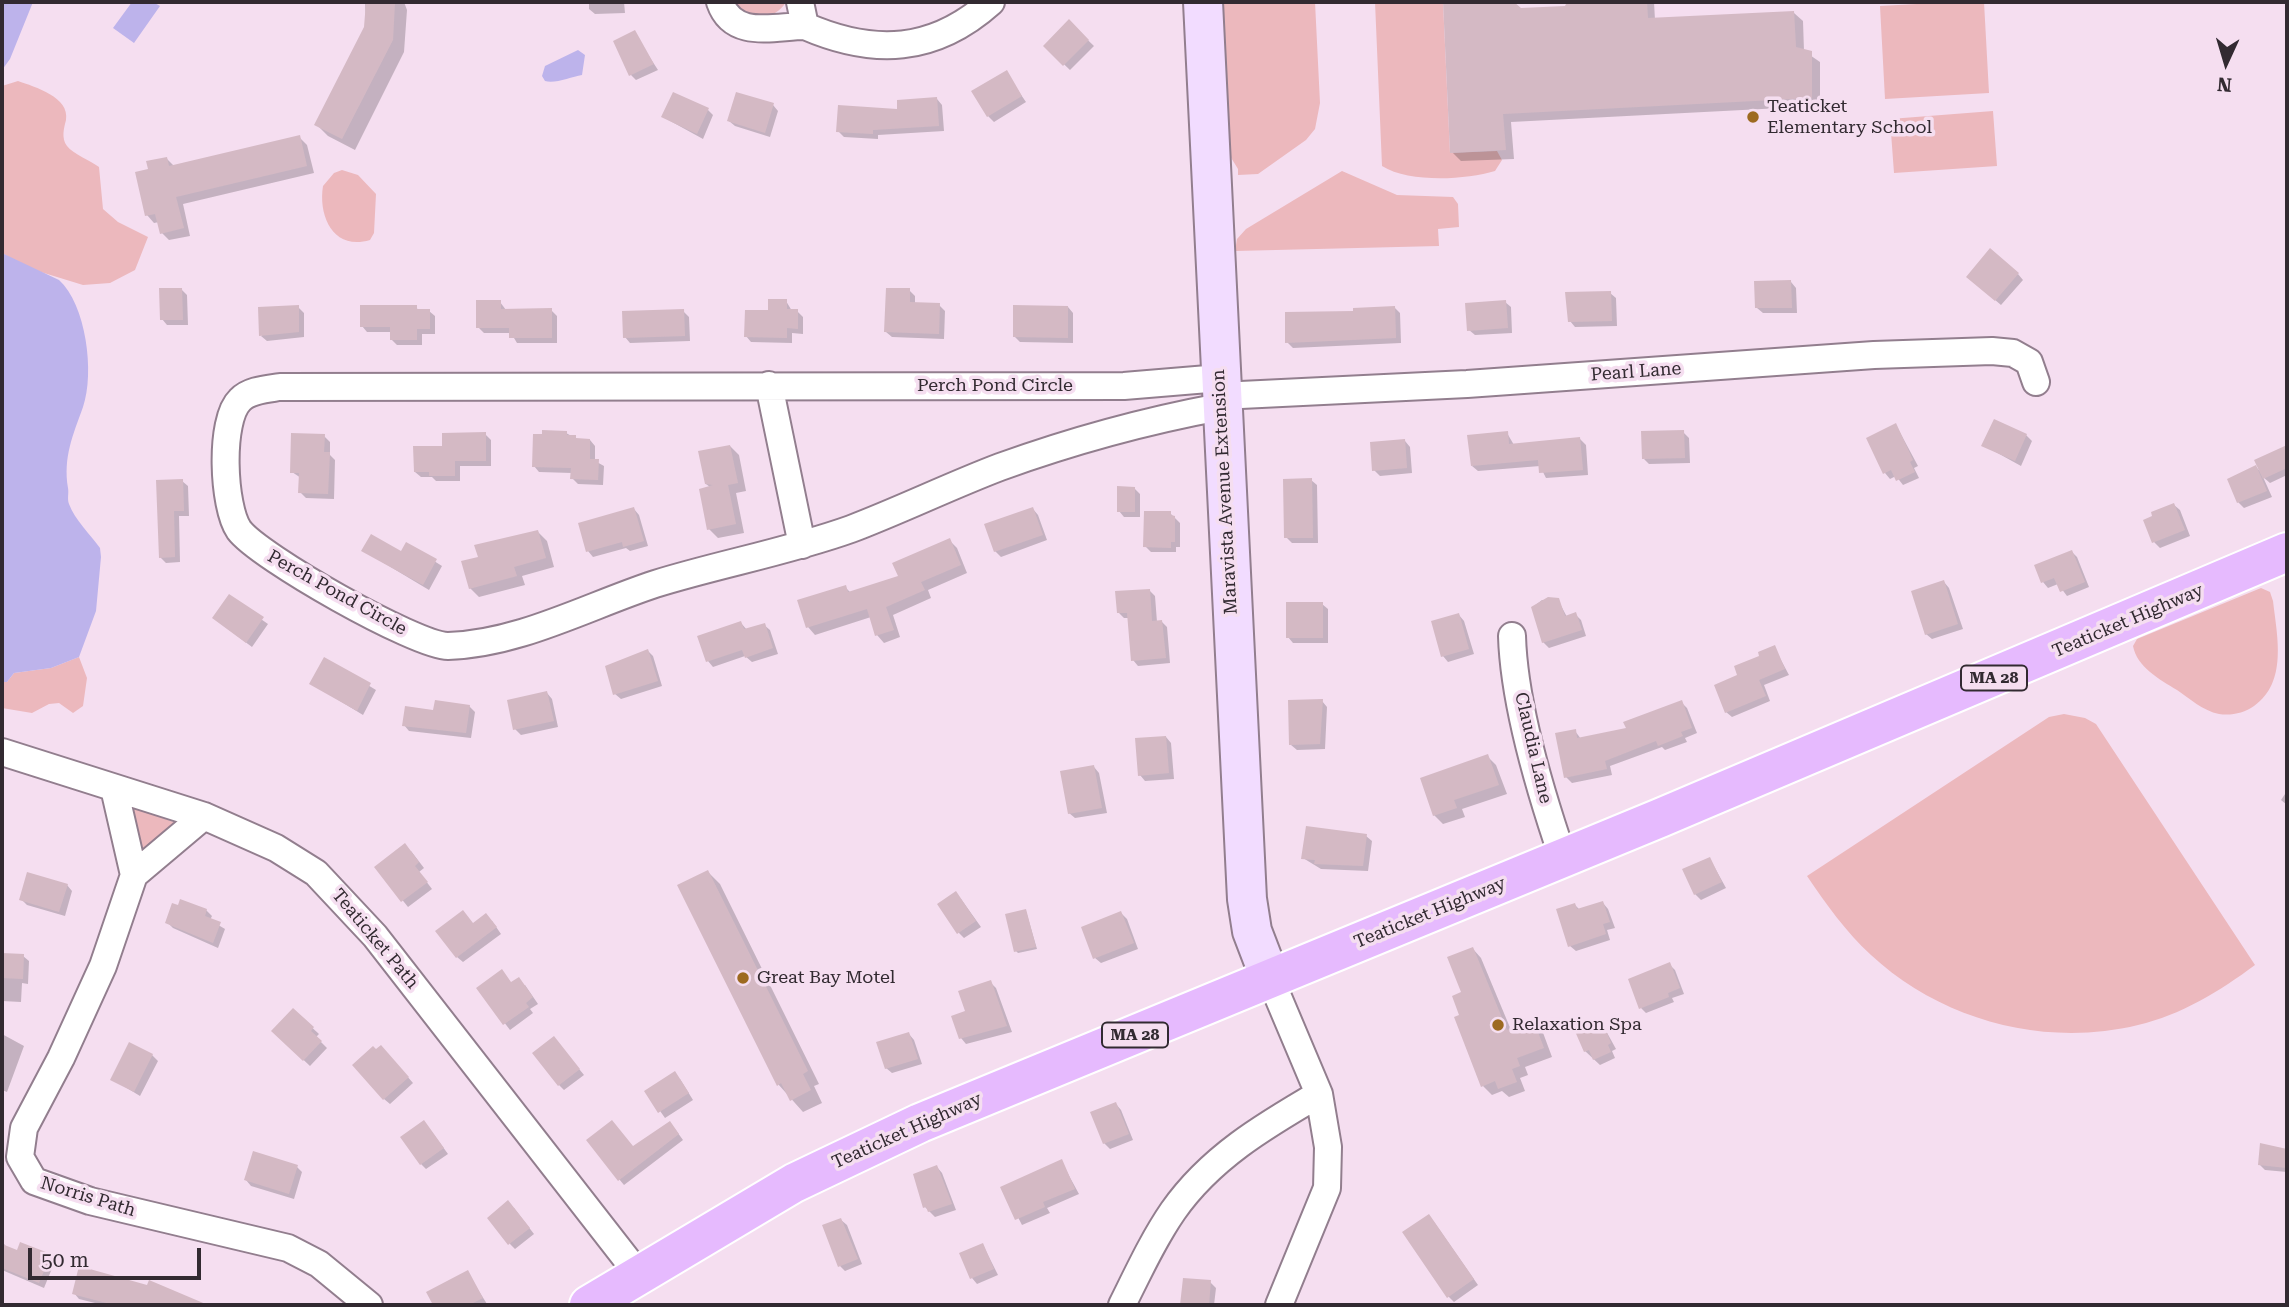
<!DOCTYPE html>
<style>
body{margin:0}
#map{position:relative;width:2289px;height:1307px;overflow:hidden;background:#f5def0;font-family:"Roboto Serif",serif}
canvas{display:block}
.frame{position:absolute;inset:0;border:4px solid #322a31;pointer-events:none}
.north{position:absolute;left:2191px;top:28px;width:70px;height:70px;-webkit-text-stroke:5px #f5def0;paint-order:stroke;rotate:184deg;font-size:19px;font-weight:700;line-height:28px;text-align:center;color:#322a31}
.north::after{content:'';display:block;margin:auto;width:24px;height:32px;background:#322a31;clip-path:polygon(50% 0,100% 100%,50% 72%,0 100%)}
.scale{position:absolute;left:28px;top:1248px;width:173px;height:32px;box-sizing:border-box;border:4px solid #322a31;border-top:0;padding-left:9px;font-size:21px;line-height:24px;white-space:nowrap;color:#322a31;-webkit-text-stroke:5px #f5def0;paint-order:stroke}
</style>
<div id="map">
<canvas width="2289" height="1307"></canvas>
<div class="frame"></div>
<div class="north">N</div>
<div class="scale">50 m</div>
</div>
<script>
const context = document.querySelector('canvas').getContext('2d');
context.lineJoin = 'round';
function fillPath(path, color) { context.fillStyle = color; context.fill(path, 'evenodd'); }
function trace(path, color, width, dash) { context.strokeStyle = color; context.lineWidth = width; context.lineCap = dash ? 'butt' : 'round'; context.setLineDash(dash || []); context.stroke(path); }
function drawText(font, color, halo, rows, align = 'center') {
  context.font = font + ' "Roboto Serif",serif'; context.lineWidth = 7; context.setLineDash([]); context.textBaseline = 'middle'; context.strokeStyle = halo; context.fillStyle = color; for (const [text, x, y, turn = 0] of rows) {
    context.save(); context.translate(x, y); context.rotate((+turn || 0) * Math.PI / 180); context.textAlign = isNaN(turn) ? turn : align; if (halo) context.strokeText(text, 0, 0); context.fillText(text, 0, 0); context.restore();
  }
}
fillPath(new Path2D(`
 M733,2H786C773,23 747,19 733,2Z
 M1223,2H1315L1320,103L1315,129L1306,140L1258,174L1238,175V169L1230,156Z
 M1375,2H1443L1450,153L1497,151L1502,160L1495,171C1465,180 1409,183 1382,166Z
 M1953,2H1984L1989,93L1885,99L1880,6Z
 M18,81C35,87 70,97 66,120C64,128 61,138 67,146C73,154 91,161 99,167L103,209L118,222L148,237L135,270L110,283L83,285L31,269L2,253V86Z
 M1993,111L1997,166L1894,173L1890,119Z
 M342,170L358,175L376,194L374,233L370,240C334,251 318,217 323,186L334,173Z
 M1342,171L1397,195L1453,197L1458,204L1459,227L1438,229L1439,246L1235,251L1237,239L1246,229Z
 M2261,588L2270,592L2273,601C2277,636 2288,682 2254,706C2244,713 2231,716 2219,714C2203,711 2189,698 2177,690C2159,679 2137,667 2133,646L2137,639Z
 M79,657L87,678L83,706L73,713L59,703L49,704L32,713L2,708V682H7L14,673L51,668Z
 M2064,714L2085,718L2096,724L2255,965C2220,991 2181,1015 2138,1025C2044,1048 1941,1020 1871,955C1846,932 1826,904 1807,876L2049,717Z
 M131,807L174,822V826L140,860Z`), '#ecb8bd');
fillPath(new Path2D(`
 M2,2H33L10,59L2,70Z
 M132,2H153L160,6L134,43L113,28Z
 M578,50L585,55L582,75C571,77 555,84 545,81L542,76L545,66Z
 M2,253L59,280C86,304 95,373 83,407C73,435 63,457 68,488C69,493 67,499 69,504C75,520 90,534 100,548L101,557L96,611L79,657L51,668L14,673L7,682H2Z`), '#bdb3eb');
fillPath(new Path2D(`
 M365,2H404L407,10L404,52L355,150L328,136L316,124L366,28Z
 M589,2H624L625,13L595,14L589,9Z
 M1445,2H1511L1520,10L1566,7L1569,2H1654L1655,20L1794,13L1803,21L1804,51L1820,62V106L1511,122L1514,159L1461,161L1452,152Z
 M1069,22L1094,46L1070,70L1045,46Z
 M634,33L658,70L636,80L631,75Z
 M1006,73L1026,102L994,122L988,116Z
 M937,99L942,105L944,131L878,135V139L844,137L838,131Z
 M773,105L778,111L770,137L735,126L729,121Z
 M708,110L713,115L703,139L663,117Z
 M299,137L307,145L314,173L183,204L190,236L169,240L162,233L159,222L154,223L147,215L150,170L167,159L175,167Z
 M2018,274L2023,280L2001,305L1974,282Z
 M1791,282L1796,288L1797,313H1763L1757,308Z
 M181,289L187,295L188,325H167L162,319Z
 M909,290L915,296V304L939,305L945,311L944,339L892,337L886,332Z
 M1610,293L1616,298L1617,326L1575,327L1570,321Z
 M786,301L792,311H797L803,317V334L792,333V343L751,342L746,336L769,312Z
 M500,302L506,310H551L557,316V343H517L511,333H484L478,327Z
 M1505,302L1511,307L1512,333L1475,335L1469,330Z
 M298,307L304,313V337L267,341L261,336Z
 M416,307L419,311H429L435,316V334H422V345H397L391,339V332H367L362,326Z
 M1068,307L1073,313V343L1020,342L1014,336Z
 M1394,307L1400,313L1401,343L1293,348L1287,342L1355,313Z
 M683,311L689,317L690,341L630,343L625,337Z
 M1896,425L1918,466L1914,468L1919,478L1903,485L1896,476L1890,479L1885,473Z
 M1683,432L1689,438L1690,463L1649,464L1644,459Z
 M566,433L579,440H590L595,446V461L604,466L603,485L578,484L572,478V473L539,472L534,466Z
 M1507,433L1514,445L1580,439L1586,445L1588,475L1546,478L1540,466L1478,471L1472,466Z
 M485,434L491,440V466H460V481H436L432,477H421L415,472L443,447Z
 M2026,435L2032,441L2021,466L1983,445Z
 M324,436L330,442V455L335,460L334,499L306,498L300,492L301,478L292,472Z
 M1405,441L1410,447L1412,473L1380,476L1374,470Z
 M730,446L739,455L746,491L736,493L744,533L718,538L709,529L710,487L706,484Z
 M2287,447V475L2270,483L2263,477L2272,497L2244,508L2238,502L2256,467L2262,473L2256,461Z
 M1311,480L1317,485L1318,543H1292L1286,537Z
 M182,481L188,486L189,516H179L180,562L166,563L160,557Z
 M1135,489L1140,494V517H1124L1119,511Z
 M2174,505L2180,510L2190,536L2160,548L2154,542Z
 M634,509L639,515L648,546L630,551L626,548L593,557L588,551Z
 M1033,509L1038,515L1047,540L1001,557L995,551Z
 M1170,513L1180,523V547H1176V552H1151L1145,546Z
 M538,532L547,541L554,567L522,576L525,585L479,597L470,588L480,558Z
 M949,540L957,548L967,573L928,590L931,598L893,615L900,637L884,643L877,635L871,617L815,635L808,627L845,587L851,593L900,577Z
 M407,544L442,566L429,590L364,551L402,553Z
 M2072,552L2077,557L2089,587L2067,596L2058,584L2048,588L2043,582Z
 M1944,582L1949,588L1963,629L1932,639L1926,634Z
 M1149,590L1155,596L1157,622H1162L1167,627L1170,663L1138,666L1133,660L1129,618H1124L1119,613Z
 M229,597L268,624L252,647L220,623Z
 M1542,600H1558L1567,617L1575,614L1581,620L1586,636L1549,648L1543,642L1533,607Z
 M1322,604L1328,609V643H1293L1288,637Z
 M1459,615L1464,621L1474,654L1448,662L1443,656Z
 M741,623L747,630L764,625L770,630L778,654L752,662L745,656L713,667L708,661Z
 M1774,647L1789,675L1764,685L1770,701L1732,717L1726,712L1740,676Z
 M648,651L653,656L662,686L621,699L615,694Z
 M325,659L376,690L363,715L312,684Z
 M547,693L552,699L558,727L521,735L515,729Z
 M1322,701L1327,707L1325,749L1297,750L1291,745Z
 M1681,702L1687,708L1697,733L1685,738L1687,742L1665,750L1662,747L1610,766L1612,775L1572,783L1566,777L1575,731L1581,739L1628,730Z
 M469,706L475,712L471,738L409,731L404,725Z
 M1166,737L1171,743L1174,779L1145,781L1140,775Z
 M1487,756L1496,765L1507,794L1462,809L1465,817L1443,824L1434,815Z
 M1094,767L1099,773L1107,813L1075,818L1069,813Z
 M2287,791V805L2281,800Z
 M1366,836L1372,841L1368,871L1321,869L1303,858Z
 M411,851L424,868L419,872L432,889L408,907L376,867Z
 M1710,859L1726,888L1701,900L1695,894Z
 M708,872L720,884L819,1084L814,1086L822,1103L803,1112L778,1084Z
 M67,885L72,891L65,916L27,905L21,899Z
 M961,899L981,927L964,938L959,933Z
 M1603,903L1608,909L1615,928L1607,930L1610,940L1576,951L1570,946L1575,905L1580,910Z
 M206,910L212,916L210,920L225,929L218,948L173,928L167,922Z
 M1026,911L1037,949L1018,953L1016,951Z
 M1121,913L1127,919L1138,949L1101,963L1095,958Z
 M492,921L501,934L463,962L457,957L474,925Z
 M1473,949L1481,958L1511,1030L1533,1021L1542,1030L1552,1057L1525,1067L1528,1075L1520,1078L1525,1091L1509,1097L1502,1091L1492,1095L1483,1086L1462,1016Z
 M2,955L23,956L29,961L28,984L22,983L21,1002L2,1001Z
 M1669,964L1675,970L1684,994L1672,998L1674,1002L1646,1013L1641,1008Z
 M990,982L996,988L1012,1032L966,1044L961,1038L968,1012Z
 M525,985L538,1004L530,1009L533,1013L510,1030L478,988Z
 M293,1010L319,1034L316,1037L327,1048L310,1066L273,1031Z
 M1600,1020L1616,1049L1612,1051L1615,1058L1600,1065L1585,1051Z
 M2,1034L24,1046L7,1092L2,1090Z
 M909,1034L914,1040L922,1064L892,1073L886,1068Z
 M559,1044L584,1075L564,1090L559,1085Z
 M387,1053L413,1083L390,1104L384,1099Z
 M152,1055L158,1061L140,1096L112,1079Z
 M680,1079L693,1100L665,1118L646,1091Z
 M1116,1104L1121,1110L1133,1140L1110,1149L1104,1143Z
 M429,1128L448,1154L426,1169L421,1164Z
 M675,1129L683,1140L624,1185L619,1179Z
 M2262,1145L2287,1150V1172L2265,1170L2260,1165Z
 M1061,1161L1079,1194L1047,1208L1050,1213L1022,1225L1003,1188Z
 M297,1167L302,1172L294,1199L251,1186L246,1180Z
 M937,1167L942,1173L956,1210L935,1217L925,1207Z
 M514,1208L534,1234L515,1249L510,1244Z
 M841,1220L847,1225L862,1264L845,1271L840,1266Z
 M1434,1222L1478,1285L1454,1302L1448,1296Z
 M2,1241L15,1259L50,1256L55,1261L44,1288L2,1270Z
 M983,1245L998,1275L977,1284L972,1278Z
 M467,1272L487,1304L435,1305L428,1293Z
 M1184,1280L1210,1282L1216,1288L1214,1305H1182Z
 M74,1293L203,1304L204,1305H103L79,1299Z`), '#0003');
fillPath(new Path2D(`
 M366,2H395L393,40L342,139L314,125L364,27Z
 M1443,2H1514L1521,8L1565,6L1567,2H1647L1648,18L1794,11L1796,47L1812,51V98L1503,114L1506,150L1450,153Z
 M1069,19L1089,40L1063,66L1043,46Z
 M635,30L654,64L629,76L613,41Z
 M1007,70L1022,96L987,117L971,91Z
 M673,92L709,108L697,134L661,117Z
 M736,92L774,103L765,133L727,121Z
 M937,97L939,126L873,130V134L836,132L838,105L897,109V100Z
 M300,135L307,166L176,197L184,228L160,234L155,214L145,216L135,172L148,169L146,161L167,157L169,166Z
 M1990,248L2019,273L1995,301L1966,277Z
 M1791,280L1792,308H1755L1754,281Z
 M159,288H182L183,320H160Z
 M886,288H910V302L940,303L939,334L884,332Z
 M1611,291L1612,321L1568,322L1565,292Z
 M768,299H787V309H798V329L787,328V338L744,337L745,310H768Z
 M476,300H501V309L552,308V338H509V328H476Z
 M1506,300L1508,328L1467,331L1465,303Z
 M299,305V332L259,336L258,307Z
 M360,305H417V309H430V329H417V340H390V327H360Z
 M1013,305L1068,306V338L1013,337Z
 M1395,306L1396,338L1285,343V312L1353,311V308Z
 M684,309L685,336L623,338L622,311Z
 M1994,419L2027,434L2015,461L1981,446Z
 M1896,423L1913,460L1910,462L1915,472L1896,481L1891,470L1883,474L1866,438Z
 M542,430L567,431V435H576V438L590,439V459H599L598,480L570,479L571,468L532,467L533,434H542Z
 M1684,430L1685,458L1642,459L1641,431Z
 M1508,431L1509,444L1580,437L1583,470L1539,473L1538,460L1471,466L1467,435Z
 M486,432V461H455V476H429V472H414L413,446H442V433Z
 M291,433L325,434L324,452H330L328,494L298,493L299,473H290Z
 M1405,439L1407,468L1372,471L1370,442Z
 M730,445L738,483L728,485L736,524L707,530L699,489L713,485L705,484L698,451Z
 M2287,445V468L2263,479L2254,460Z
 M2256,465L2267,491L2237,503L2227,479Z
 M1312,478L1313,538H1284L1283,479Z
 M183,479L184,511H174L175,557L159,558L156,480Z
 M1117,486L1135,487V512H1117Z
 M2174,503L2185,530L2152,543L2143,520L2152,516L2151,512Z
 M634,507L644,541L623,547L622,542L586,552L578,523Z
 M1033,507L1043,535L994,552L984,524Z
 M1144,511H1171V515L1175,516V542H1171V548L1143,547Z
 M538,530L546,558L514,567L517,576L469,589L461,561L478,557L474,545Z
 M371,534L401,551L406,542L437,559L423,585L361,551Z
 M950,538L961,565L921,582L925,590L886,607L894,630L875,636L867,609L806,628L797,600L846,585L848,592L898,576L892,563Z
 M2072,550L2085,582L2060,592L2054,578L2041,583L2034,565Z
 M1944,580L1958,624L1925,635L1911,591Z
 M1150,589L1152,621L1162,620L1166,658L1131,661L1127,613H1117L1115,591Z
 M229,594L264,617L246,643L212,618Z
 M1548,597L1559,598L1565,616L1576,612L1582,630L1542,643L1531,607Z
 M1286,602H1323V638H1286Z
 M1459,613L1469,649L1441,657L1431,621Z
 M741,621L744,629L765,623L773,648L745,658L742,650L706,662L697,636Z
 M1775,645L1785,669L1759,680L1766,696L1725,713L1714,685L1737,675L1734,666L1759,656L1758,652Z
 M648,649L658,681L613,695L605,666Z
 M324,657L371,683L357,711L309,684Z
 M547,691L554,721L513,730L507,700Z
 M1323,699L1320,744L1289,745L1288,700Z
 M435,700L470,705L466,733L402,726L405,706L433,710Z
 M1682,700L1692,728L1681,732L1683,736L1658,746L1656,741L1605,761L1607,769L1564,778L1555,733L1576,729L1577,738L1626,728L1623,722Z
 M1166,736L1169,773L1138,776L1135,738Z
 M1488,754L1499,785L1454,800L1457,808L1433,816L1420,778Z
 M1094,765L1102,808L1068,814L1060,771Z
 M1306,826L1367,834L1363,866L1314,864L1315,860L1301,859Z
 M405,843L419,862L415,866L428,882L401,902L374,867Z
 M1710,857L1722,882L1694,895L1682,869Z
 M708,870L808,1071L803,1074L811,1090L790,1101L781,1083L777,1086L677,885Z
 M27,872L68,884L59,912L19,900Z
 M956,891L976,921L957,934L937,904Z
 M180,899L207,909L205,916L221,922L213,943L165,923L172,903L178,905Z
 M1603,901L1610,922L1603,924L1606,934L1568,947L1556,909L1575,903L1577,909Z
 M1026,909L1036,947L1014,952L1005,914Z
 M463,910L473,923L486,913L497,927L456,958L435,931Z
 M1121,911L1134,943L1093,959L1081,927Z
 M1473,947L1507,1030L1533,1019L1544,1048L1517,1058L1520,1066L1512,1069L1517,1082L1498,1089L1495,1081L1481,1087L1454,1017L1459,1015L1452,996L1461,992L1447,957Z
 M2,953L24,954L23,979L2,978Z
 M1670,962L1680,988L1668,993L1669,997L1639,1009L1628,979Z
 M502,969L511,982L519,977L533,997L526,1003L529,1007L503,1025L476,988Z
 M991,980L1007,1026L959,1039L951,1016L965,1011L958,991Z
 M293,1008L314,1027L311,1031L322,1041L303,1061L271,1031Z
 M1601,1018L1611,1043L1608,1045L1611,1052L1593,1060L1589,1050L1584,1052L1574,1029Z
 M909,1032L918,1059L885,1069L876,1042Z
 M554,1036L580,1069L558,1086L532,1053Z
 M129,1042L153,1054L134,1092L110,1080Z
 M381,1045L409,1077L383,1100L352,1065L373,1046L376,1049Z
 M675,1071L689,1093L658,1113L644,1091Z
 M1116,1102L1129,1134L1103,1144L1090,1112Z
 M424,1120L444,1148L420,1165L400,1137Z
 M612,1120L633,1146L670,1121L679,1134L618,1181L586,1140Z
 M2260,1143L2287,1149V1168L2258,1165Z
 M253,1151L298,1165L289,1194L244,1180Z
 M1062,1159L1075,1189L1043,1202L1045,1207L1015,1220L1000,1187Z
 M937,1165L952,1204L928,1212L926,1207L923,1208L913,1174Z
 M508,1200L530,1228L508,1245L487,1218Z
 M1429,1214L1474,1279L1447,1298L1402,1232Z
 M841,1218L858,1259L838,1267L822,1225Z
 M20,1242L51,1254L39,1283L2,1268V1244L17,1250Z
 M983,1243L994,1269L970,1279L959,1253Z
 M79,1266L147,1285L149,1280L208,1305H114L72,1294Z
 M468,1270L483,1298L469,1305H433L426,1292Z
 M1183,1278L1211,1280L1209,1305H1180Z`), '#d4b9c4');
const street = new Path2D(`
 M720,2C733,40 775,26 805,26L800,2
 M805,26C874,56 934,53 991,2
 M1220,378L1124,386L280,387C267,389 249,390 240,400C219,420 223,507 239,530C259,557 416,646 448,646C519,644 588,606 655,584C719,564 787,552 851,529C901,510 950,486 1000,467C1072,441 1145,421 1220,407
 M769,385L802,545
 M1220,396L1467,384L1874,355L1992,351L2013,353L2029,362L2036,382
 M1512,636C1514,705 1540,791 1563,858
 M2,752L204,816L276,848L316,873L375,936L639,1275
 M114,788L134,875
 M204,816L134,875L103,966L61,1058L24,1128L20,1157L34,1181L90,1201L288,1248L319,1264L369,1305
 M1122,1305C1138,1273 1153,1240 1173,1211C1210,1158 1264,1126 1319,1094L1270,978
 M1279,1305L1327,1188L1328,1147L1319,1094`);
const secondary = new Path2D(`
 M1203,2L1247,899L1252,931L1270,978`);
const primary = new Path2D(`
 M589,1305L794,1183L920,1123L1660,818L2287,552`);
trace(street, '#927e8e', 30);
trace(secondary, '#927e8e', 42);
trace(primary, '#fff', 42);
trace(street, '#fff', 26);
trace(secondary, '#f2dcff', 38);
trace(primary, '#e6bafe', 38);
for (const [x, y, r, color] of [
 [1753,117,7,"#9d6a20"],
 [743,978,7,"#9d6a20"],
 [1498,1025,7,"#9d6a20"]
]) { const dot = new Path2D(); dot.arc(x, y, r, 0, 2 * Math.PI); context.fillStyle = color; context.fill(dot); trace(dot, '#f5def0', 2.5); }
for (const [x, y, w] of [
 [1994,678,66],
 [1135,1035,66]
]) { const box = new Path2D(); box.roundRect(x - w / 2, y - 12.5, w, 25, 5); context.fillStyle = '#f5def0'; context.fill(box); trace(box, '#322a31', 2); }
drawText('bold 16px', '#322a31', null, [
 ["MA 28",1994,678],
 ["MA 28",1135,1035]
]);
drawText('18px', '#322a31', '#f5def0', [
 ["Teaticket",1767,107],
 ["Elementary School",1767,128],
 ["Great Bay Motel",757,978],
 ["Relaxation Spa",1512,1025]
], 'left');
drawText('18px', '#322a31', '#f5def0', [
 ["Pearl Lane",1636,372,-4],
 ["Perch Pond Circle",995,386],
 ["Maravista Avenue Extension",1225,492,-93],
 ["Perch Pond Circle",337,593,29],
 ["Teaticket Highway",2128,621,-23],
 ["Claudia Lane",1533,748,77],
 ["Teaticket Highway",1430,913,-22],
 ["Teaticket Path",375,939,50],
 ["Teaticket Highway",907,1131,-24],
 ["Norris Path",88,1197,17]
]);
</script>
